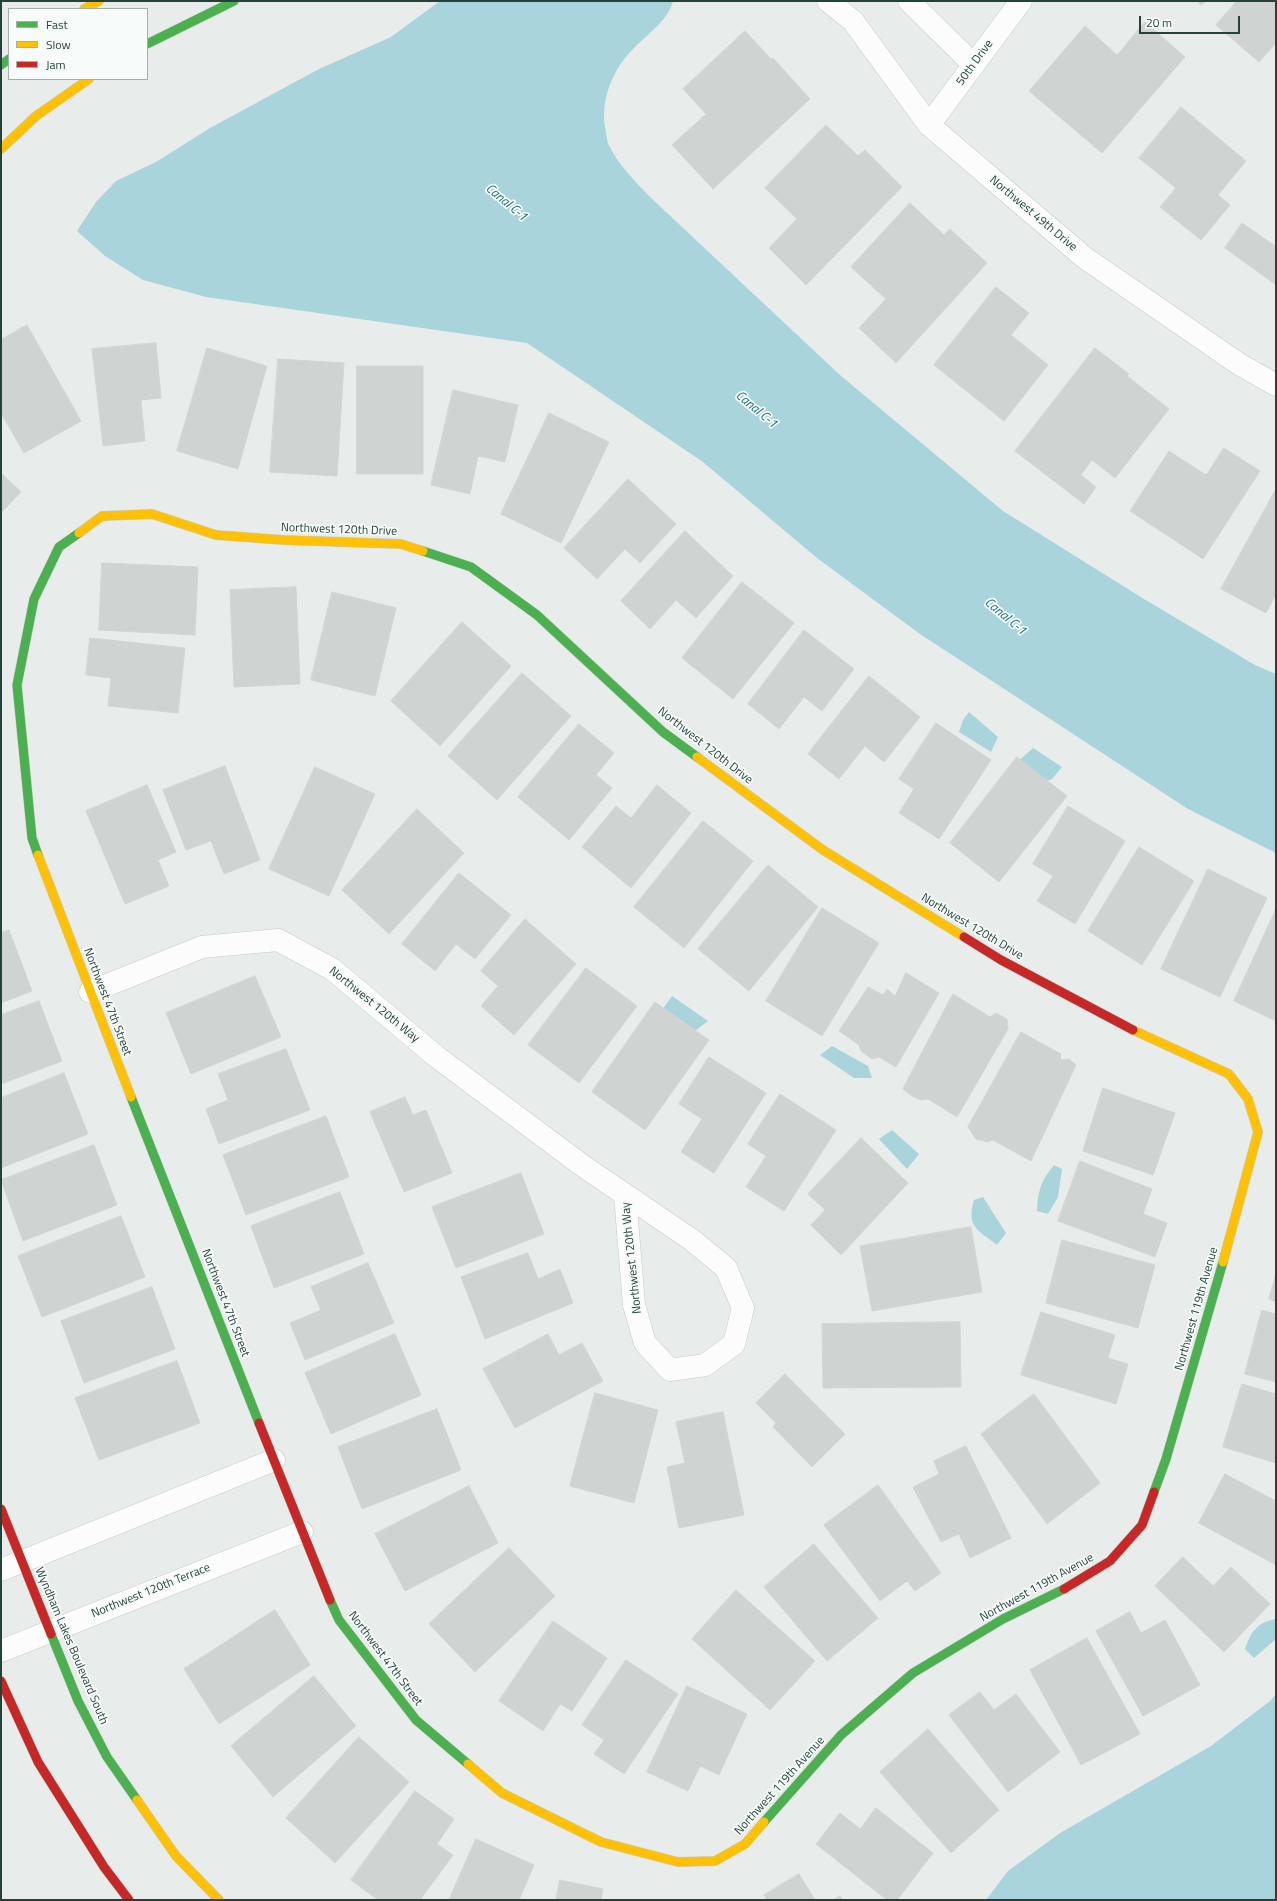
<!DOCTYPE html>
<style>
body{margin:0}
#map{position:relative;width:1277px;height:1901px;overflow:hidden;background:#e8edeb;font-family:"Titillium Web",sans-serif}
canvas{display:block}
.frame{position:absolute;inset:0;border:2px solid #24423a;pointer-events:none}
.legend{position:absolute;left:8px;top:8px;width:140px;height:72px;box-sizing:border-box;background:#f7fbf9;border:1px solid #a3b1ad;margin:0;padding:5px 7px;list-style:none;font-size:12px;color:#24423a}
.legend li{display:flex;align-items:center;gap:8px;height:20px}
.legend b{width:20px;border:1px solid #a3b1ad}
.scale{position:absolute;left:1139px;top:16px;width:101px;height:18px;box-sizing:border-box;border:2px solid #24423a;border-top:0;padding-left:5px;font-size:12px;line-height:14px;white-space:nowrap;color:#24423a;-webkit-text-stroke:3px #f7fbf9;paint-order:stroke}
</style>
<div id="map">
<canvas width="1277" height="1901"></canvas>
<div class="frame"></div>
<ul class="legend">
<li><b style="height:5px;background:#4caf50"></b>Fast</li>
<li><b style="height:5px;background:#ffc107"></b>Slow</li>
<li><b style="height:5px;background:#c62828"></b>Jam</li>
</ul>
<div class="scale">20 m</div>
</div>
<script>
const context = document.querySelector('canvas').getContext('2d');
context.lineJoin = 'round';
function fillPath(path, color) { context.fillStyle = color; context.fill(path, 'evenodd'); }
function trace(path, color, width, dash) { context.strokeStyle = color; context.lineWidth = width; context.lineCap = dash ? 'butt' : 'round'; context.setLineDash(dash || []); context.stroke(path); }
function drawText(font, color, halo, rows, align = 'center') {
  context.font = font + ' "Titillium Web",sans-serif'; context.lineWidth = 3.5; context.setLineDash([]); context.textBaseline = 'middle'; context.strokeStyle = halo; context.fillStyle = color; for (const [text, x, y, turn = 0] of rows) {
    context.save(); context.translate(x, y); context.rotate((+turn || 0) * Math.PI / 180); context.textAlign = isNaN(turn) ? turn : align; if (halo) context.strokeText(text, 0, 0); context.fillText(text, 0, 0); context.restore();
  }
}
fillPath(new Path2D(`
 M440,1H673C669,19 648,34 635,47C612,69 599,102 606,132C607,137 607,143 610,147C619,166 636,182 650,197L840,375L1003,511L1144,599L1255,665L1276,674V853L1188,809L920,634L817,558L703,462L527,343L206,297L143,280L105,256L77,231L96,202L116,181L156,162L210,128L319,69L391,37Z
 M969,712L998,737L991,752L959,732L963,720Z
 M1033,748L1062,767L1052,779L1039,784L1015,764Z
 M672,996L708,1021L695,1031L662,1010Z
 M832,1046L868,1066L872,1078H854L820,1055Z
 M892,1130L919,1154L907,1169L879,1139Z
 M1054,1165L1062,1169L1058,1197L1048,1214L1037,1211C1038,1190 1041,1181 1054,1165Z
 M983,1197L1006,1233L997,1245C978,1230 966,1227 974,1200Z
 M1276,1619V1639L1254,1658L1245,1649C1251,1632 1257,1622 1276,1619Z
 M1276,1694V1900H986L1008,1871L1060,1833L1211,1746L1270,1701Z`), '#a9d4db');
const building = new Path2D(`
 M1197,1H1206L1201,5Z
 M1237,1H1276V43L1259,62L1216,25Z
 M1145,22L1185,57L1102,153L1029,91L1085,26L1117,55Z
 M745,31L771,59L773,58L810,99L713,189L672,145L706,114L683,89Z
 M1181,107L1246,161L1218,195L1230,205L1201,240L1160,207L1176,188L1139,158Z
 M826,125L858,156L865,150L902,187L806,285L769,248L797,219L765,188Z
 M910,203L944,235L950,229L987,263L896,363L859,328L886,299L851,267Z
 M1242,223L1275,246L1276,244V285L1225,248Z
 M996,287L1029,313L1011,335L1048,365L1004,421L934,365Z
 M27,325L81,421L24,453L1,413V340Z
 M156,343L161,398L141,400L145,441L103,446L92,349Z
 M207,348L267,366L238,469L177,451Z
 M1095,348L1129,374L1127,376L1169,409L1115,478L1092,460L1081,475L1096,487L1084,504L1015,451Z
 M278,359L344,363L337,476L270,472Z
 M357,366H423V474H357Z
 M453,390L518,405L505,462L478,456L470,494L431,485Z
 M549,413L609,442L561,543L501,514Z
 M1224,448L1260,471L1203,559L1130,511L1169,451L1206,475Z
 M1,473L21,492L1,513Z
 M628,479L676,524L640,563L625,549L597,579L564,548Z
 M1276,489V594L1266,613L1221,589Z
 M685,531L733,576L696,618L676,600L650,629L621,601Z
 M102,563L198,567L195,635L99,630Z
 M742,582L794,623L733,699L682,658Z
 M296,587L300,684L234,687L230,590Z
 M332,592L396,608L375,696L311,680Z
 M462,622L511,666L440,746L391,701Z
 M804,630L854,669L822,711L804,697L779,729L748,704Z
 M90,638L185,648L178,713L108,706L111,678L86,675Z
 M522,673L571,716L497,800L448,756Z
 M869,676L920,717L884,762L865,746L839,779L808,754Z
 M936,723L991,760L939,839L899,813L914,789L899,779Z
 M579,724L614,753L596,775L612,788L569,840L518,797Z
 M1017,757L1067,796L999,882L950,843Z
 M225,766L260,860L224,874L211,841L186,850L163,790Z
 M315,767L375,794L329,896L269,869Z
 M147,785L176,852L158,860L169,886L125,904L86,811Z
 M657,785L691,813L631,888L582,847L616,806L631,818Z
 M1068,806L1125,841L1075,924L1037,901L1053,876L1033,864Z
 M417,809L464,853L389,934L342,890Z
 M703,821L753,861L684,948L634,907Z
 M1139,847L1194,881L1142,965L1088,931Z
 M768,865L818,907L749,991L698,949Z
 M1208,869L1267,898L1220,997L1161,969Z
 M459,873L511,915L475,959L456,944L435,971L402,944Z
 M822,908L879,943L822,1036L766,1001Z
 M1276,909V1021L1234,1001Z
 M525,919L576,964L514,1035L481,1006L498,986L481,971Z
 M9,930L32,991L1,1003V933Z
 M586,968L637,1006L579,1083L528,1045Z
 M906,973L939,993L896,1067L879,1057L872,1059L861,1051L859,1045L839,1031L868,987L883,995L887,989L895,996Z
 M255,976L281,1037L191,1074L166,1013Z
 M953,994L990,1017L996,1013L1007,1019L1008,1029L957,1117L928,1099L921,1100L912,1096L903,1089Z
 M39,1001L62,1061L1,1084V1015Z
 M655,1002L709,1040L645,1130L592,1092Z
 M1021,1032L1061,1054L1060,1057L1062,1060L1069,1059L1076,1065L1031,1161L993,1140L988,1142L976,1139L968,1127Z
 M286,1049L310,1110L219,1144L206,1109L228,1100L218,1074Z
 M709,1057L766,1093L714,1173L681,1152L702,1119L679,1104Z
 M64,1073L88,1134L1,1168V1098Z
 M1103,1088L1175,1113L1153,1175L1083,1151Z
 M780,1094L836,1130L784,1211L746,1187L766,1156L748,1144Z
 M405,1097L413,1115L426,1110L452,1173L404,1192L370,1112Z
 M326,1116L349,1177L246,1215L223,1155Z
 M861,1138L908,1183L841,1255L811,1225L825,1210L808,1194Z
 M94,1145L117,1205L23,1241L1,1180Z
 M1080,1161L1152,1189L1143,1214L1167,1223L1155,1257L1058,1221Z
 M521,1173L544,1234L456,1268L432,1207Z
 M340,1192L364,1254L274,1288L251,1226Z
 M121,1216L145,1277L42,1317L18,1256Z
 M971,1227L982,1292L872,1311L860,1246Z
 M1062,1240L1155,1265L1138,1328L1046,1303Z
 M528,1253L538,1279L560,1269L573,1303L485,1339L461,1277Z
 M368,1263L394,1323L305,1360L290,1323L321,1310L311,1287Z
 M1276,1274V1302L1269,1299Z
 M152,1287L175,1349L84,1383L61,1321Z
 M1262,1310L1276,1314V1382L1245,1374Z
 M1041,1312L1115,1335L1108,1358L1128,1364L1116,1404L1021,1375Z
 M960,1322L961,1387L823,1388L822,1324Z
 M395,1334L421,1395L331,1434L305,1373Z
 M548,1334L559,1355L582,1343L603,1381L515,1428L483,1369Z
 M177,1361L200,1423L99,1460L75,1398Z
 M785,1374L845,1434L812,1467L773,1427L776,1423L756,1403Z
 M1242,1384L1276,1394V1463L1223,1447Z
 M595,1393L658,1410L634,1503L570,1486Z
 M1034,1394L1100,1483L1047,1524L981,1434Z
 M437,1409L461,1470L362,1509L338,1447Z
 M723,1412L744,1515L679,1528L667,1467L685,1463L676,1422Z
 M966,1446L1011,1538L970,1558L959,1534L941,1542L913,1487L939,1474L934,1461Z
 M1225,1474L1276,1501V1565L1199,1523Z
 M878,1485L941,1573L915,1591L907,1581L880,1601L824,1525Z
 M469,1486L498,1543L405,1591L375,1534Z
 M814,1544L878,1618L827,1661L764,1587Z
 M509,1548L555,1596L475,1672L429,1624Z
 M1183,1557L1213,1586L1231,1567L1270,1604L1224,1652L1155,1586Z
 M736,1590L815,1661L770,1710L692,1639Z
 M275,1610L310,1665L219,1724L184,1669Z
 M1130,1612L1141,1633L1165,1620L1200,1685L1143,1716L1096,1631Z
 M553,1621L607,1658L572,1711L560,1704L543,1731L499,1701Z
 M1087,1638L1140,1734L1081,1765L1030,1670Z
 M626,1660L678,1694L624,1774L594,1754L604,1740L582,1725Z
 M314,1676L356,1726L273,1797L231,1746Z
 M687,1686L747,1714L719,1775L700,1766L688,1791L647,1772Z
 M980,1692L994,1710L1016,1694L1060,1752L1008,1792L949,1715Z
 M928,1729L999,1810L951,1853L880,1772Z
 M359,1737L409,1782L335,1863L286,1818Z
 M415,1791L454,1819L437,1844L453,1855L420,1900H378L351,1880Z
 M876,1808L933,1853L897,1900H887L816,1844L840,1813L860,1829Z
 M476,1839L534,1865L519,1900H449Z
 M799,1874L815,1900H767L764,1895Z
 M560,1880L603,1889L601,1900H556Z
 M840,1896L843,1900H834Z`);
fillPath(building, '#cfd4d2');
trace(building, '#d1d6d4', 1);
const street = new Path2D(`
 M828,1L853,21L929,125L1085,258L1239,364L1276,385
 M909,1L974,65
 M929,125L1021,1
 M90,992L202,947L278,940L332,969L437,1057L583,1166L692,1240L726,1268L743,1308L734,1344L705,1365L670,1370L645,1343L634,1305L625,1195
 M1,1570L274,1460
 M1,1651L302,1532`);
const fast = new Path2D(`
 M147,44L234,1
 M1,65L9,59
 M423,551L471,567L537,615L663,732L697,757
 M38,855L32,838L17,685L34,599L59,547L79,533
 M131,1097L259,1423
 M1154,1492L1166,1459L1223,1262
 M330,1600L339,1620L416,1720L468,1764
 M51,1634L78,1701L107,1757L137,1800
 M764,1822L841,1735L913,1673L1003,1619L1064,1589`);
const slow = new Path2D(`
 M84,9L99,1
 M1,149L36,116L89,79
 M152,514L216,535L284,540L401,544L423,551
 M79,533L102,516L152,514
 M697,757L823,850L964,937
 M38,855L131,1097
 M1133,1030L1229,1074L1248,1099L1258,1132L1223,1262
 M468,1764L502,1793L601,1842L678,1862L715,1861L745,1844L764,1822
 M137,1800L176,1856L219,1900`);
const jam = new Path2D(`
 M964,937L1001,960L1133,1030
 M259,1423L330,1600
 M1,1509L51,1634
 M1064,1589L1110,1561L1142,1525L1154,1492
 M1,1681L38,1762L104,1867L129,1900`);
trace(street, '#c5cac8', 23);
trace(fast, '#c3cbc8', 10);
trace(slow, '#c3cbc8', 10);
trace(jam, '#c3cbc8', 10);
trace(street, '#fcfcfc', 22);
trace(fast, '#4caf50', 9);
trace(slow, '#ffc107', 9);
trace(jam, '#c62828', 9);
drawText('12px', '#24423a', '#f7fbf9', [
 ["50th Drive",975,63,-54],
 ["Northwest 49th Drive",1033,214,40],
 ["Northwest 120th Drive",339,530,2],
 ["Northwest 120th Drive",705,746,38],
 ["Northwest 120th Drive",972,927,31],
 ["Northwest 47th Street",107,1002,69],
 ["Northwest 120th Way",374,1005,39],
 ["Northwest 120th Way",632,1258,-96],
 ["Northwest 47th Street",225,1303,69],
 ["Northwest 119th Avenue",1197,1309,-74],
 ["Northwest 119th Avenue",1037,1588,-29],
 ["Northwest 120th Terrace",151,1591,-22],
 ["Wyndham Lakes Boulevard South",71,1646,67],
 ["Northwest 47th Street",385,1659,53],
 ["Northwest 119th Avenue",780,1786,-48]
]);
drawText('italic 13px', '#1c6f80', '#f7fbf9', [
 ["Canal C-1",506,203,40],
 ["Canal C-1",756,410,40],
 ["Canal C-1",1005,617,40]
]);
</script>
